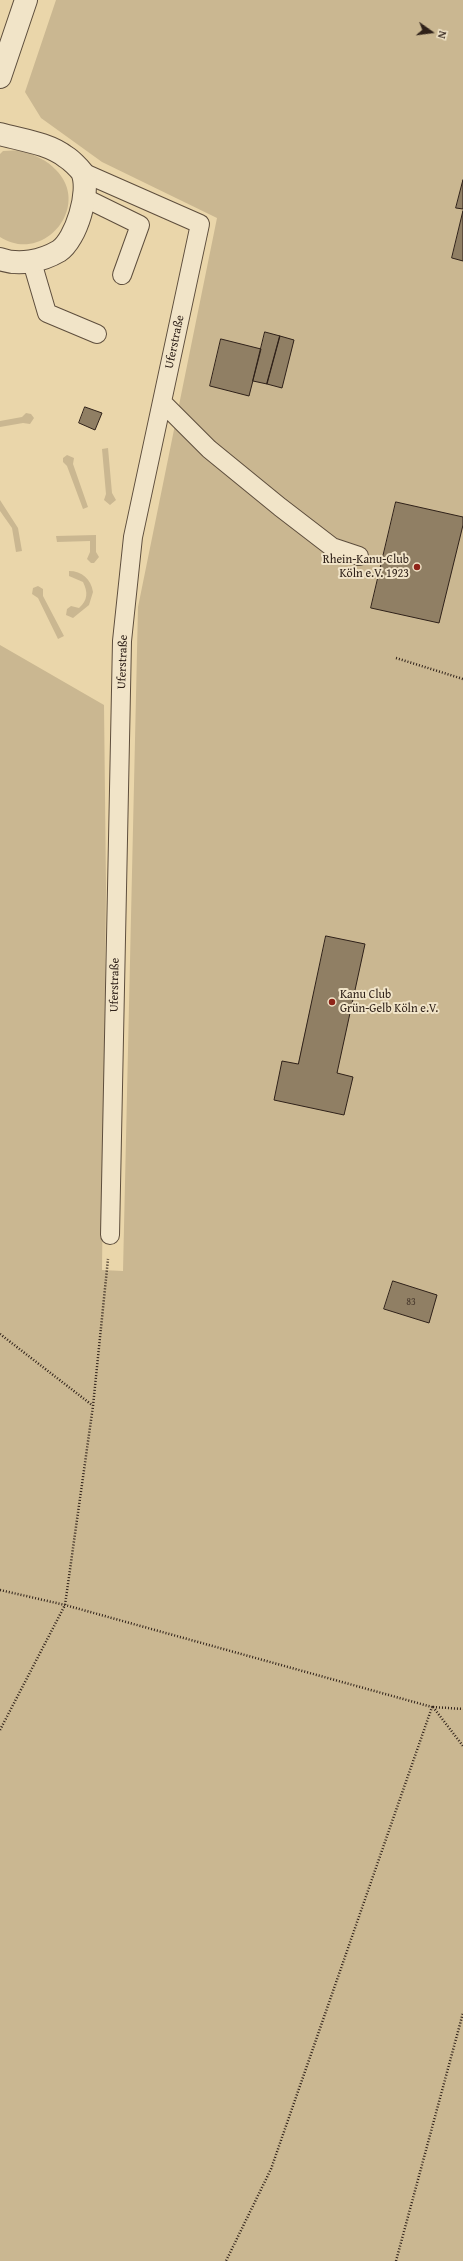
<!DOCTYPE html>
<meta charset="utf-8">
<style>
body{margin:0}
#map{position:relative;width:463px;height:2261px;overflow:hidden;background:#ead6aa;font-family:"Gentium Book Plus",serif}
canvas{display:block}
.north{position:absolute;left:411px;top:12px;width:40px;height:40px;-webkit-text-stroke:3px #f1e4c8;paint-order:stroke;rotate:104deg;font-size:11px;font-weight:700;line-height:16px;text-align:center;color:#2f2119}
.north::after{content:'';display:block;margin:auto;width:14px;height:18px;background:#2f2119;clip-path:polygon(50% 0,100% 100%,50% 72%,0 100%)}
</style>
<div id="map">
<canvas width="463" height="2261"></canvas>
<div class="north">N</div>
</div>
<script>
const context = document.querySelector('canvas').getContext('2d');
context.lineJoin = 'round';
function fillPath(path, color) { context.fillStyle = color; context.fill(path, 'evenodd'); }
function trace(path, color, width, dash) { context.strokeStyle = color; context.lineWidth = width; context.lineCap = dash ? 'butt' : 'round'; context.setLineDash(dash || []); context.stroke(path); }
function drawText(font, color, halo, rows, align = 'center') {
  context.font = font + ' "Gentium Book Plus",serif'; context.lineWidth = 4; context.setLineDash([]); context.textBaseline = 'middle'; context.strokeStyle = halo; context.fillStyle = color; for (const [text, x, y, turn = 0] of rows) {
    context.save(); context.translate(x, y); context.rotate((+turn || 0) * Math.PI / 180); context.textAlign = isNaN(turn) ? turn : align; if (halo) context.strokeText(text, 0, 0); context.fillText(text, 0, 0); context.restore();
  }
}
fillPath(new Path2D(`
 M56,0H463V2261H0V645L104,705L106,887L102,1270L123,1271L138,607L217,218L102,162L41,118L25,92Z
 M22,150C34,155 47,160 56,170C92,206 44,265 0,237V154L3,151Z
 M26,413L31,414L34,418L30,424L23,423L0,427V421L22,417Z
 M108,448L112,493L116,500L110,505L104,500L106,494L102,449Z
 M67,455L74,458L73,464L88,507L83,509L67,466L63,462V458Z
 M0,500L18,528L22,551L16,552L12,528L0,511Z
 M96,535V552L99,557L94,563H91L87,559L90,552V541L57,542L56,536Z
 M69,571C82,571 91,579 93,592L89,605L73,618L66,615L67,609L71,606L79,608C88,600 88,592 83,582L69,576Z
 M38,586L43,589V596L64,636L58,639L38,598L32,594L33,588Z`), '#cab791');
const building = new Path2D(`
 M463,180V209L456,208Z
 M463,211V261L452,258Z
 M265,332L280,336L267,384L253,381Z
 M280,336L294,340L282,388L267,384Z
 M221,339L261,349L249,396L210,386Z
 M85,407L102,413L95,430L79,423Z
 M396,502L463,517V525L439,623L371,608Z
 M326,936L365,944L337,1073L353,1077L344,1115L274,1100L282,1061L298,1064Z
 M393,1281L437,1295L429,1323L384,1309Z`);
fillPath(building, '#907f64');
trace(building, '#2f2119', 1);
const service = new Path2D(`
 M82,172L200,224L133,537L122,641L110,1235
 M85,198L140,225L122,275
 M32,262L47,313L97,334
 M162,402L209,449L280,507L332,547L359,556`);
const minor = new Path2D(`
 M0,77L26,0
 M0,134C21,140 48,143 66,157C71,160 79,168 82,172C91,191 76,240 59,251C42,261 19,266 0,259`);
trace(service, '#5e4e3d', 20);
trace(minor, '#5e4e3d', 24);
trace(new Path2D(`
 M396,658L463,679
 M0,1334L92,1405
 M0,1590L65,1605L432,1707L271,2169L226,2261
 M433,1707L463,1746
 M433,1707L463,1709
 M0,1730L65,1605L93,1406L108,1259
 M396,2261L463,2013`), '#2f2119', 2.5, [1, 2]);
trace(service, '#f1e4c8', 18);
trace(minor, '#f1e4c8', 22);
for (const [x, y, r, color] of [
 [417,567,4,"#8f2418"],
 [332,1002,4,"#8f2418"]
]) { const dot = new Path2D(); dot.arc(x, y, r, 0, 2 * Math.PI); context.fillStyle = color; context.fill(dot); trace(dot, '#f1e4c8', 1.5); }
drawText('10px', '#47382c', null, [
 ["83",411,1302]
]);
drawText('12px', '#2f2119', '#f1e4c8', [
 ["Uferstraße",175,342,-78],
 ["Uferstraße",123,662,-88],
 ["Uferstraße",115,985,-89]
]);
drawText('12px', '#2f2119', '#f1e4c8', [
 ["Rhein-Kanu-Club",409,560],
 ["Köln e.V. 1923",409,574],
 ["Kanu Club",340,995,"left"],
 ["Grün-Gelb Köln e.V.",340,1009,"left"]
], 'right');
</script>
